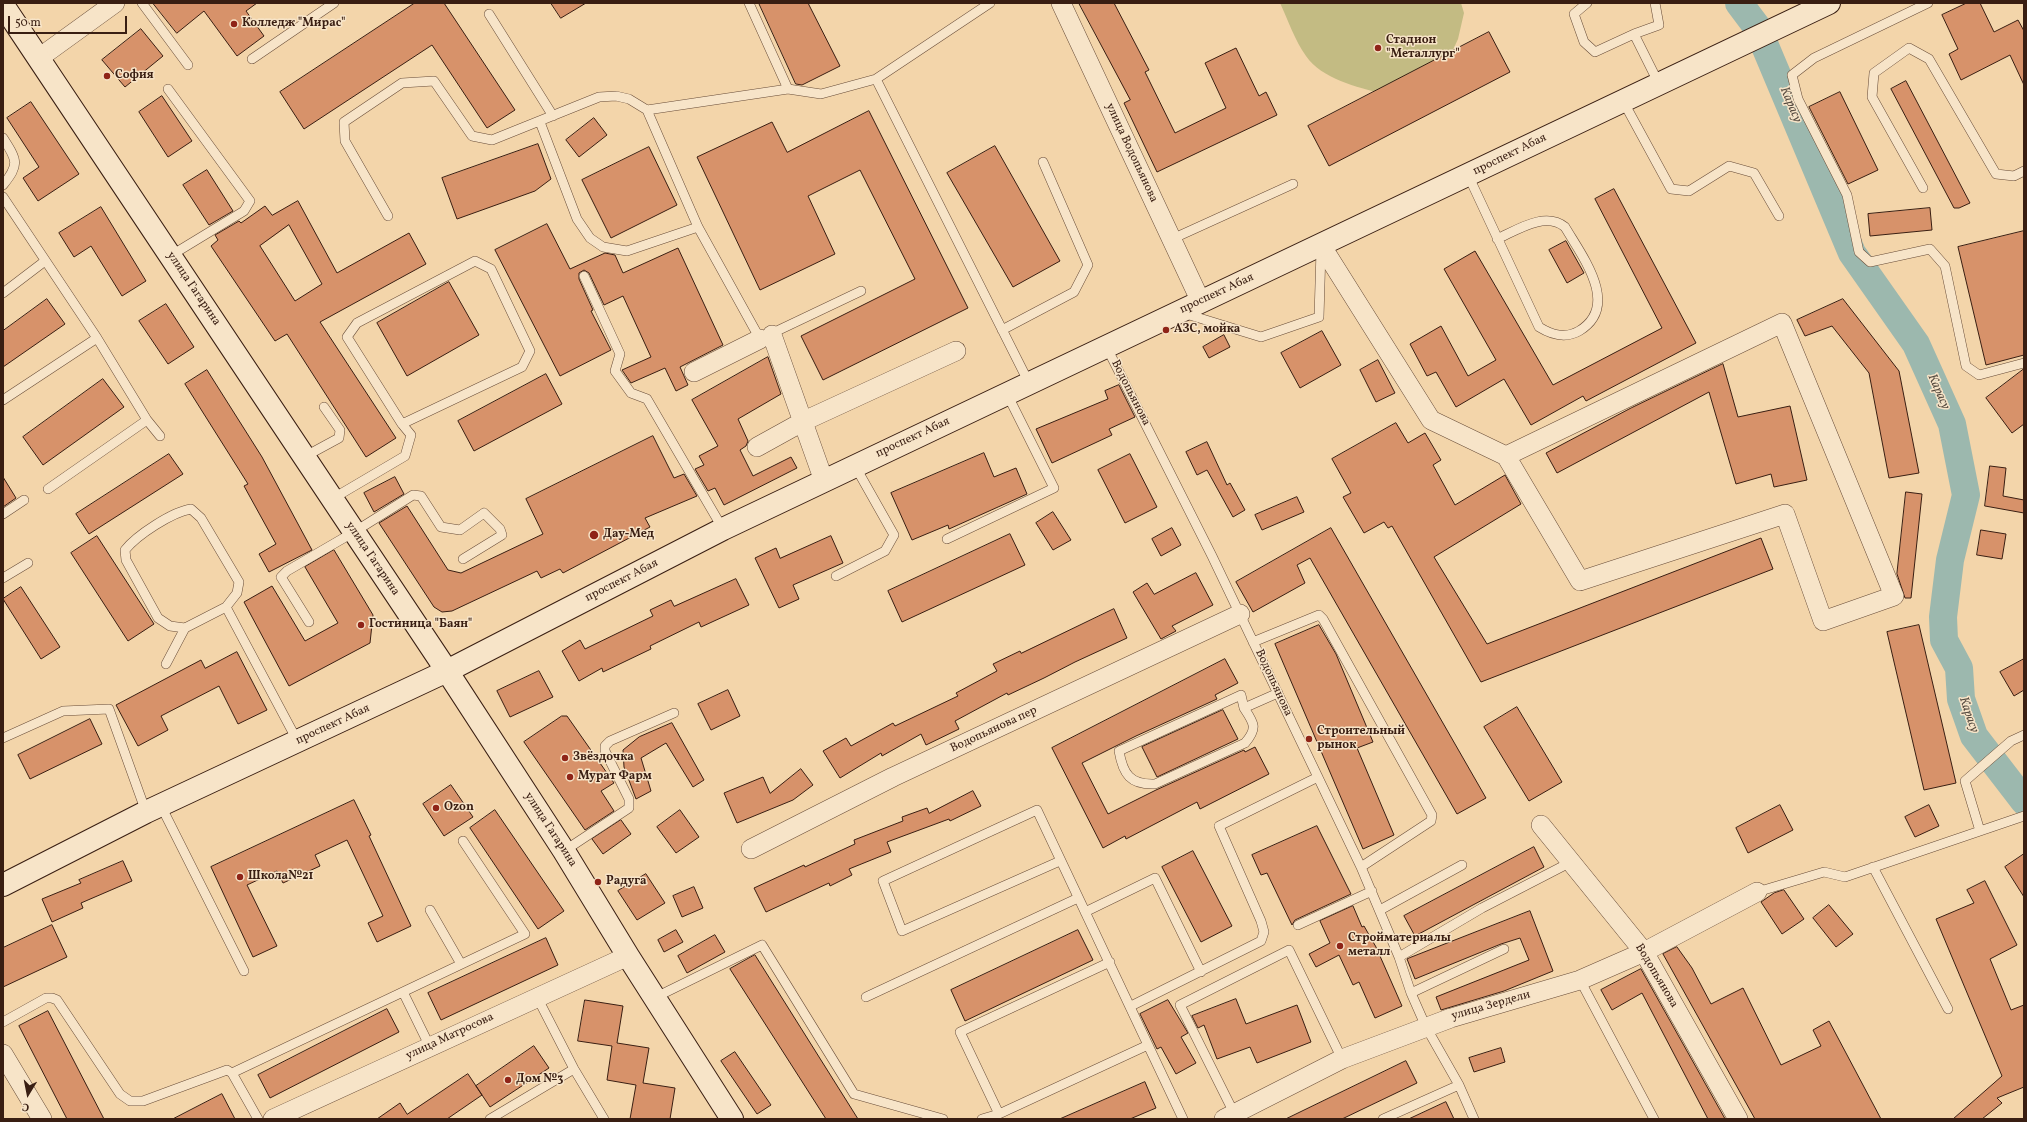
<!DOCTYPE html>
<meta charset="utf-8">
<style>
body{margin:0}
#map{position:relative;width:2027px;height:1122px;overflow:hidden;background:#f3d5aa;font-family:Vollkorn,serif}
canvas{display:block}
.frame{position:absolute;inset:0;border:4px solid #391e12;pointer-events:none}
.north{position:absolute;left:8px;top:1074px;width:40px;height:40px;-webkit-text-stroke:3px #f7e4c8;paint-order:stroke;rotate:190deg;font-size:11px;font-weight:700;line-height:16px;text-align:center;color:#391e12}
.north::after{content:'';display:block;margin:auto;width:14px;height:18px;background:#391e12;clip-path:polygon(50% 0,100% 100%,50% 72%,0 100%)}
.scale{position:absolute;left:8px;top:16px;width:119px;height:18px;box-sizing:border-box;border:2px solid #391e12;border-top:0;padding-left:5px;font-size:12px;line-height:14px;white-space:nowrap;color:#391e12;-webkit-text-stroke:3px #f7e4c8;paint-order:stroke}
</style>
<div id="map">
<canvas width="2027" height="1122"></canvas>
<div class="frame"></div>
<div class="north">С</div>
<div class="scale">50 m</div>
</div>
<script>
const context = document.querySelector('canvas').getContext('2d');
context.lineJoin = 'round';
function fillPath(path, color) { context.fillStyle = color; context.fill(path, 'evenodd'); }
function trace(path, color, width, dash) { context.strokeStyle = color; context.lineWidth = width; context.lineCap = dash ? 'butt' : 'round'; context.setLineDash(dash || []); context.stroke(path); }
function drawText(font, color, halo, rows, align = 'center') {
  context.font = font + ' Vollkorn,serif'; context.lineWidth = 3; context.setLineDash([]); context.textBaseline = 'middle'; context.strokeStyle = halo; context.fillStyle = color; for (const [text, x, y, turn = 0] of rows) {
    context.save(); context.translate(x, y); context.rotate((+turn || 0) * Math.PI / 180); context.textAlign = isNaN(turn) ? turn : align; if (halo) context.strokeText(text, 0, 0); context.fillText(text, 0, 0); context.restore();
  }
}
fillPath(new Path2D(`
 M1280,3H1461L1464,13L1458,39L1446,65L1383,94C1357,87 1322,79 1306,56C1295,41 1288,20 1280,3Z`), '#c3bb83');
trace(new Path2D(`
 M1739,3L1757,27L1852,253L1916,344L1952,424L1966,495L1950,560L1943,617L1944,640L1959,668L1961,699L1974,736L2024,801`), '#9cb8ae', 28);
const building = new Path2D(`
 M153,3H257L246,11L264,36L237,56L204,11L177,33Z
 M415,3H444L515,110L487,128L432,45L304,129L280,92Z
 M551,3H586L561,18Z
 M759,3H808L840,66L802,85L796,84Z
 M1079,3H1114L1149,70L1145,72L1175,133L1226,108L1205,63L1236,48L1259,96L1266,92L1277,115L1157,172L1124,103L1130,100Z
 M1967,3H1980L1994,32L2018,20L2024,31V85L2010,55L1961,80L1949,54L1958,49L1942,15Z
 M141,29L163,56L125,87L102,60Z
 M1489,32L1510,72L1329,166L1308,126Z
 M1906,81L1970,203L1959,208H1954L1891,89Z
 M1840,92L1878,170L1848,184L1809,107Z
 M162,96L192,141L168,157L139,112Z
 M31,102L79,174L38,201L23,178L39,167L7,118Z
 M869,111L968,308L823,380L801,336L915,279L860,170L808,196L835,254L760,290L697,157L772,122L787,152Z
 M594,118L607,135L579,157L566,140Z
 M538,144L551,179L535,191L457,219L442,178Z
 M995,146L1060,261L1013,287L947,173Z
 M649,147L677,205L611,238L582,180Z
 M207,170L233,211L209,225L183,185Z
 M1614,189L1696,343L1586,401L1583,396L1531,425L1504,379L1456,407L1436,372L1427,376L1410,344L1441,326L1468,376L1496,360L1444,269L1475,251L1553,385L1662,328L1595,199Z
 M298,201L337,273L409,233L426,264L320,322L396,438L366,457L287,334L275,341L211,246L218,240L215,235L239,221L241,223L265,206L272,215ZM289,225L322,284L295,301L260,246Z
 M101,207L146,281L122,296L91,246L74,257L59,233Z
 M1930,208L1932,230L1870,236L1868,214Z
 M547,224L570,269L605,253L615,255L623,273L678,248L723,345L680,367L688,385L676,391L665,368L631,383L622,370L651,357L623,296L604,305L589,273L584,270L579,273V279L593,310L591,311L611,350L560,376L495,250Z
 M2024,231V355L1986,365L1958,247Z
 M1566,241L1584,273L1567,283L1549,250Z
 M449,282L479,335L407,376L377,323Z
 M47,299L65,324L3,367V331Z
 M1843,299L1899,371L1919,473L1889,478L1869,373L1832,326L1805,336L1797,320Z
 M166,304L194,347L168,364L139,321Z
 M1322,331L1341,365L1300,388L1281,353Z
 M1224,335L1230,347L1209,358L1203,347Z
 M768,357L781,394L738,419L748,441L746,446L740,450L753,476L791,457L797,468L724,505L715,488L708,491L695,469L704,465L699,456L718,446L692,400Z
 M1378,360L1395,393L1376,402L1360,370Z
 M1723,364L1738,417L1790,406L1807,480L1774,487L1771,474L1736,484L1709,392L1557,473L1546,453L1631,408Z
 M2024,369V424L2012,433L1986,398Z
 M207,370L262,457L312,550L269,572L259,554L276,544L244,486L248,484L185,384Z
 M546,374L562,404L474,451L458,421Z
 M103,379L124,407L43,465L23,437Z
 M1119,385L1135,417L1109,429L1112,435L1052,463L1036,429L1108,399L1105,391Z
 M1396,423L1408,443L1425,433L1441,460L1433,465L1455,505L1505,475L1521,504L1434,557L1487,644L1761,538L1773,569L1481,682L1392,526L1388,528L1384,522L1364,533L1343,497L1351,493L1332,459Z
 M653,436L674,478L684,474L697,496L645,518L650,527L563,573L560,569L541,578L537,571L452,611L442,612L434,607L379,523L407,506L448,570L461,573L543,534L526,499Z
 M1207,442L1227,485L1230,483L1245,510L1233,517L1207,470L1197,475L1186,452Z
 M984,453L994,477L1016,468L1027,494L949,529L948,525L912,540L891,493Z
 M169,454L183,474L89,534L76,514Z
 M1130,454L1157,507L1125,523L1098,470Z
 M1990,466L2006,468L2003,496L2024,500V513L1985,506Z
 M3,477L16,498L3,507Z
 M395,477L404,494L374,512L364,493Z
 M1906,492L1922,494L1911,598H1905L1897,574Z
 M1297,497L1304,512L1262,530L1255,515Z
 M1053,512L1071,540L1053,550L1036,523Z
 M1172,528L1181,545L1161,556L1152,539Z
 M1331,528L1486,798L1457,814L1310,558L1297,565L1305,583L1253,612L1236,582Z
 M1981,530L2006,534L2002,559L1977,555Z
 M1010,534L1025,565L902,622L888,591Z
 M97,536L154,624L128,641L71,553Z
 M831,536L843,563L793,585L799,599L779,608L755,558L776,548L780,558Z
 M334,550L373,615L370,643L289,686L244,602L272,586L305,641L338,623L305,567Z
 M1196,573L1213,605L1172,626L1176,631L1161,639L1133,592L1147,583L1154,594Z
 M736,579L749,605L701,627L699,622L650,646L651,649L603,672L602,668L579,681L562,651L580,640L585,649L653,616L650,610L671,600L674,606Z
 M21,587L60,647L41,659L3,599Z
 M1114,609L1127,638L1075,662L1044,678L1008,695L1007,693L955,721L959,729L926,745L921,734L882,756L881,753L840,778L823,751L846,738L851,746L893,723L895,726L958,696L956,693L997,671L993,664L1020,651L1021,653Z
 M1319,625L1336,654L1373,742L1357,748L1394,835L1363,849L1275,644Z
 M1919,625L1956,783L1924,790L1887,632Z
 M237,652L267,710L238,724L219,686L161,716L168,730L138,746L116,705L201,660L205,668Z
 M1225,659L1238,683L1215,695L1217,699L1136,736L1082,763L1108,814L1156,790L1244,750L1245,752L1255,747L1269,774L1200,809L1197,802L1126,839L1125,836L1103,848L1052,748Z
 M2024,659V690L2014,696L2000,672Z
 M539,671L553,697L510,717L497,691Z
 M728,690L740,716L711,730L698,704Z
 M1517,707L1562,782L1529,801L1484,727Z
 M1223,710L1238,739L1157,777L1142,747Z
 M562,716H567L614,783L601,791L614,811L585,830L524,742Z
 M90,719L102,744L30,779L18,755Z
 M672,723L704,780L693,787L666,743L641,758L651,791L636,799L624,767L623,750L639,737Z
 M801,769L813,785L793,800L737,823L724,793L763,777L770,793Z
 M451,785L473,817L444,836L423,804Z
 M973,791L981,806L950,821L949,819L887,842L891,852L849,869L852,875L830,886L829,883L766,912L754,888L804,865L805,867L855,844L854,840L903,821L902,817L927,808L929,813Z
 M354,800L371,835L369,836L411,926L377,942L368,923L383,916L347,840L315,855L320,866L283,883L277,871L247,885L277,946L253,957L211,867Z
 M1780,805L1793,830L1748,853L1736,828Z
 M1929,805L1939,826L1915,837L1905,817Z
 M495,810L564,911L538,929L470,828Z
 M680,810L699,837L676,853L657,827Z
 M621,820L631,834L603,854L592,839Z
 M1317,826L1351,894L1295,920L1292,925L1267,873L1261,875L1252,855Z
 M1534,847L1544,867L1415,936L1404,916Z
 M1193,851L1232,926L1201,942L1162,867Z
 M2024,854V897L2005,867Z
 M123,861L132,881L81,903L83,908L52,922L42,899L81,883L79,880Z
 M646,874L665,903L637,920L618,891Z
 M1985,881L2017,945L1990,959L2011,1010L2024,1005V1087L1997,1098L2002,1103L1982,1119H1953L2002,1076L1936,919L1974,903L1967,890Z
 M694,887L703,908L682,917L673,896Z
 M1784,890L1804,919L1782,934L1761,902L1774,893Z
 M1829,905L1853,934L1836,947L1813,918Z
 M1353,906L1362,927L1364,926L1376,947L1402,1006L1375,1018L1359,982L1353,985L1339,955L1316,967L1309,954L1330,943L1320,921Z
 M1530,911L1553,971L1504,991L1441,1010L1436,997L1529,960L1520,938L1501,944L1415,979L1407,959L1409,958Z
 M52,925L67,957L3,987V948Z
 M676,930L683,942L664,952L658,940Z
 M1078,930L1093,960L965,1021L951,990Z
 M715,935L725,952L687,973L678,956Z
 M546,938L558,965L441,1020L428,993Z
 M1677,947L1692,968L1711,1004L1743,988L1781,1065L1821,1046L1813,1030L1829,1021L1881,1119H1755L1663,954Z
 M755,955L858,1119H826L730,969Z
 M1641,969L1724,1117L1725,1119H1708L1642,993L1612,1010L1601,990Z
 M1236,999L1246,1024L1297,1005L1311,1042L1257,1063L1250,1047L1217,1059L1204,1025L1198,1028L1192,1016Z
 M585,1000L623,1006L617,1043L649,1048L643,1083L675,1088L670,1119H630L636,1085L607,1080L612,1046L578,1041Z
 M1168,1000L1188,1033L1181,1037L1196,1063L1176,1074L1161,1047L1157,1049L1140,1014Z
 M387,1009L399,1032L270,1098L258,1075Z
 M48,1011L104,1119H67L19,1026Z
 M534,1046L549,1068L490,1107L476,1086Z
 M1501,1048L1505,1062L1474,1072L1469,1058Z
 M735,1052L771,1105L757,1114L721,1061Z
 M1406,1061L1417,1083L1342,1119H1286Z
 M468,1074L482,1095L447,1119H377L400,1103L407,1114Z
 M1145,1082L1156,1108L1130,1119H1060Z
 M222,1094L235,1119H173Z
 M1446,1102L1454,1119H1409Z`);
fillPath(building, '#d7926a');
trace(building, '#391e12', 1);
const lane = new Path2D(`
 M142,3L188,65
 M749,3L788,89L821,94L876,79
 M990,3L876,79L1029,383
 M1587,3L1574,14L1584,42L1595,52L1634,34L1659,25L1655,3
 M1928,3L1814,58L1792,75L1798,99L1847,195L1859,252L1870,262L1930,249L1945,266L1966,366L1979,375L2024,363
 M489,14L553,116
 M1634,34L1659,84
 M252,59L334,3
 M168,89L250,201L244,211L170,256
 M1623,101L1671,189L1689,191L1729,166L1754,173L1779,216
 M647,110L788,89
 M540,122L577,219L590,238L603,247L627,251L698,227
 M1468,175L1539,327C1552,335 1565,339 1579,331C1621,306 1582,256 1565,227C1545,211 1517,230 1497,239
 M3,185C20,164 17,160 3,138
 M1923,188L1872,97L1874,73L1909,48L1929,59L1996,174L2014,176L2024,171
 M3,197L97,338L147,420L160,436
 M388,216L345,141L344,122L402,83L434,81L472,136L492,140L599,97L616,96L629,99L647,110L698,227L760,339L861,291
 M1172,239L1293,184
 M584,276L620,354L615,371L631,393L647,399L723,529
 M3,293L45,261
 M1183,313L1261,337L1319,317L1321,250
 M1002,330L1074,292L1088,265L1043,162
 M1106,346L1212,556L1361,867L1399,957L1411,993L1426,1027L1459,1085L1474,1119
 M3,400L97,338
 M304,457L339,438L340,430L324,407
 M48,489L147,420
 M332,499L405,456L411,435L402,424L347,337L357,323L475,261L491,269L530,351L522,367L402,424
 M191,509L201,518L239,582L237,593L226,607L185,628L170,626L158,618L126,560L125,550C137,535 172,512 191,509Z
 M3,514L24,500
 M947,539L1054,488L1007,394
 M836,576L885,551L894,535L855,466
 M3,578L28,563
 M226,607L298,742
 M309,622L281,577L287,571L354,532L413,495L421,496L441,527L460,530L484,513L500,529L502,535L463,559
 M1253,642L1319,615L1323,619L1432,815L1431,821L1361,867
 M166,664L185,628
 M1244,708C1254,723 1258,728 1245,743L1155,784C1130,785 1123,774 1119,751L1241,695L1244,708L1278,693
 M3,738L63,711L109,709L146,812
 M161,806L244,971
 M1980,831L1965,781L2011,741L2024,735
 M564,851L629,808V799L605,751V746L610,741L674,713
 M1060,861L902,931L883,881L1037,810L1148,1045
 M1873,867L1948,1009
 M1757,892L1824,872L1845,877L2024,816
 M430,910L461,964
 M1380,910L1462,865
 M1085,912L1155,878L1201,972
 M1298,925L1372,891
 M1399,957L1482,908L1571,862
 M1580,980L1654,1119
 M403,992L430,1047
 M1411,993L1504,949
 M537,997L574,1069L604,1119
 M866,997L1078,898
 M654,998L762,945L854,1094L943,1119
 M1131,1006L1261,941L1264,932L1261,921L1219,826L1318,777
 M3,1022L46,998H52L57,1000L120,1094L130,1101H143L227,1070L232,1073L258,1119
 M232,1073L525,934L463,841
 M1234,1113L1180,1005L1289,950L1342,1059
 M999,1114L960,1032L1110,962
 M490,1119L574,1069
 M982,1119L999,1114L1148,1045L1183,1119
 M1383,1119L1459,1085`);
const street = new Path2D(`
 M1061,3L1201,302
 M39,58L115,3
 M1321,245L1431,420L1506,456L1580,581L1785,514L1823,621L1894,596L1782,323L1506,456
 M772,335L824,481
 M694,372L760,339
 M757,447L804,421L956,351
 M1541,825L1644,952L1738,1119
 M751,849L893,777L1240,614
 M3,1054L42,1119
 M273,1119L628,956
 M1224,1119L1342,1059L1451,1018L1580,980L1644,952L1757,892`);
const secondary = new Path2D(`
 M3,5L447,671L564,851L628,956L732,1119
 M3,885L146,812L447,671L723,529L1829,3`);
trace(lane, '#684c38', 10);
trace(street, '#684c38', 20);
trace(secondary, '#391e12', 24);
trace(lane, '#f7e4c8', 9);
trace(street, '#f7e4c8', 19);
trace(secondary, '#f7e4c8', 22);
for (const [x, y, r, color] of [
 [234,24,4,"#8f2418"],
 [1378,48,4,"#8f2418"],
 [107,76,4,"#8f2418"],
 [1166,330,4,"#8f2418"],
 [594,535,5,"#8f2418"],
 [361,625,4,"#8f2418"],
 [1309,739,4,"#8f2418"],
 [565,758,4,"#8f2418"],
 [570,777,4,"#8f2418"],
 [436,808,4,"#8f2418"],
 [240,877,4,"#8f2418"],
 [598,882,4,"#8f2418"],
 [1340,946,4,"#8f2418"],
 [508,1080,4,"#8f2418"]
]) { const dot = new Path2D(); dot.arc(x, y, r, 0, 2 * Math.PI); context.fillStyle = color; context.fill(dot); trace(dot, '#f7e4c8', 1.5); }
drawText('bold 12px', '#391e12', '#f7e4c8', [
 ["Колледж \"Мирас\"",242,24],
 ["Стадион",1386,41],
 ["\"Металлург\"",1386,55],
 ["София",115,76],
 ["АЗС, мойка",1174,330],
 ["Дау-Мед",603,535],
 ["Гостиница \"Баян\"",369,625],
 ["Строительный",1317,732],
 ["рынок",1317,746],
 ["Звёздочка",573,758],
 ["Мурат Фарм",578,777],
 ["Ozon",444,808],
 ["Школа№21",248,877],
 ["Радуга",606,882],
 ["Стройматериалы",1348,939],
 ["металл",1348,953],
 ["Дом №3",516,1080]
], 'left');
drawText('12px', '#391e12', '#f7e4c8', [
 ["улица Водопьянова",1131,153,65],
 ["проспект Абая",1510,155,-26],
 ["улица Гагарина",193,289,56],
 ["проспект Абая",1217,294,-25],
 ["Водопьянова",1130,393,63],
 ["проспект Абая",913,438,-25],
 ["улица Гагарина",372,559,56],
 ["проспект Абая",622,581,-27],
 ["Водопьянова",1273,683,65],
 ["проспект Абая",333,725,-25],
 ["Водопьянова пер",994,730,-25],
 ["улица Гагарина",550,830,57],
 ["Водопьянова",1656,976,59],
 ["улица Зердели",1491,1006,-16],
 ["улица Матросова",450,1037,-25]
]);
drawText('italic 13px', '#574c41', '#f7e4c8', [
 ["Карасу",1790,105,67],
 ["Карасу",1938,392,66],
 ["Карасу",1968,715,71]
]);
</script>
